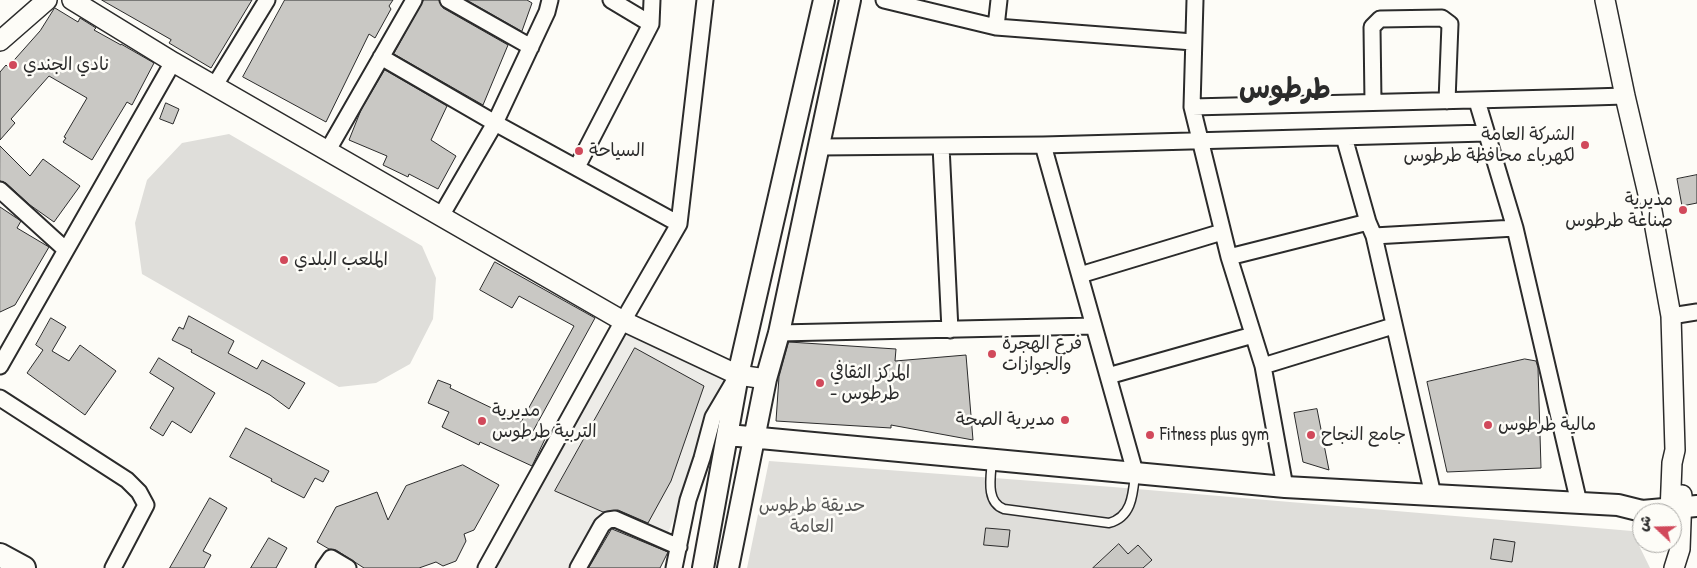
<!DOCTYPE html>
<meta charset="utf-8">
<style>
body{margin:0}
#map{position:relative;width:1697px;height:568px;overflow:hidden;background:#fdfcf7;font-family:"Patrick Hand","Playpen Sans Arabic",sans-serif}
canvas{display:block}
.north{position:absolute;left:1632px;top:503px;width:50px;height:50px;box-sizing:border-box;background:#fdfcf7;border:1px solid #a9a8a5;border-radius:50%;rotate:291deg;font-size:14px;font-weight:700;line-height:20px;text-align:center;color:#2b2b2b}
.north::after{content:'';display:block;margin:auto;width:18px;height:22px;background:#d1495b;clip-path:polygon(50% 0,100% 100%,50% 72%,0 100%)}
</style>
<div id="map">
<canvas width="1697" height="568"></canvas>
<div class="north">ش</div>
</div>
<script>
const context = document.querySelector('canvas').getContext('2d');
context.lineJoin = 'round';
function fillPath(path, color) { context.fillStyle = color; context.fill(path, 'evenodd'); }
function trace(path, color, width, dash) { context.strokeStyle = color; context.lineWidth = width; context.lineCap = dash ? 'butt' : 'round'; context.setLineDash(dash || []); context.stroke(path); }
function drawText(font, color, halo, rows, align = 'center') {
  context.font = font + ' "Patrick Hand","Playpen Sans Arabic",sans-serif'; context.lineWidth = 5; context.setLineDash([]); context.textBaseline = 'middle'; context.strokeStyle = halo; context.fillStyle = color; for (const [text, x, y, turn = 0] of rows) {
    context.save(); context.translate(x, y); context.rotate((+turn || 0) * Math.PI / 180); context.textAlign = isNaN(turn) ? turn : align; if (halo) context.strokeText(text, 0, 0); context.fillText(text, 0, 0); context.restore();
  }
}
fillPath(new Path2D(`
 M623,321L731,378L701,455L653,568H486Z`), '#edece8');
fillPath(new Path2D(`
 M229,134L422,246L436,278L433,319L410,364L376,383L339,387L142,274L135,223L147,180L182,143Z
 M769,461L1113,487L1632,531L1650,568H747Z`), '#dfdeda');
const building = new Path2D(`
 M102,0H252L211,68L169,43L171,40Z
 M285,0H393L389,6L391,9L375,38L369,34L326,122L243,77Z
 M424,0H439L443,8L508,45L483,105L394,54Z
 M467,0H527L532,3L522,31Z
 M55,8L78,22L80,18L96,28L94,30L121,45V44L154,63L132,105L127,102L92,160L63,142L66,138L64,137L87,98L49,76L11,119L15,123L0,140V72L6,65L8,67L40,31Z
 M385,70L447,106L431,140L456,156L438,189L409,174L408,177L383,165L387,156L349,140L361,110Z
 M166,103L179,109L173,124L160,119Z
 M0,146L30,176L43,159L80,186L54,222L30,205L6,183L0,181Z
 M1697,175V203L1682,206L1677,179Z
 M0,207L21,221L17,228L49,247L15,305L0,312Z
 M495,262L595,318L532,433L545,439L532,466L480,442L479,445L442,427L449,412L428,403L438,380L451,385L450,388L521,422L574,326L519,296L512,308L480,290Z
 M189,316L234,341L228,353L257,369L262,360L305,383L289,409L270,395L191,352L192,350L172,340L179,327L183,329Z
 M51,318L66,327L52,351L69,361L80,345L116,371L85,415L27,373L43,350L36,345Z
 M789,342L896,349L895,361L966,355L973,440L891,425V428L776,421L779,377Z
 M635,348L704,386L671,481L648,523L618,510L603,512L555,491Z
 M159,358L215,393L191,433L172,421L163,436L150,428L174,388L150,373Z
 M1525,359L1536,361L1538,368L1541,468L1447,472L1427,382Z
 M1317,409L1329,470L1303,462L1294,413Z
 M246,428L329,471L323,482L315,478L304,498L271,481L272,479L230,457Z
 M463,465L499,485L474,530L464,534L466,541L456,561L443,566L436,562L419,568H364L336,550L329,549L317,542L336,507L377,492L388,520L406,486Z
 M210,498L227,508L203,551L211,555L204,568H170Z
 M986,528L1010,530L1008,547L984,545Z
 M612,529L668,552L660,568H589Z
 M269,538L287,548L276,568H251Z
 M1494,539L1515,542L1512,562L1491,559Z
 M1119,544L1128,554L1138,545L1152,560L1143,568H1093Z`);
fillPath(building, '#c9c8c4');
trace(building, '#2b2b2b', 1);
const service = new Path2D(`
 M992,460C991,476 985,502 1004,509L1109,523C1132,517 1133,494 1135,474`);
const minor = new Path2D(`
 M448,0L531,47
 M611,0L651,24
 M884,0L996,27L1193,42
 M1195,0L1192,107L1229,257L1263,366L1285,487
 M996,27L999,0
 M381,57L495,123L679,224
 M215,85L267,0
 M1477,101L1515,228L1579,503
 M1373,102L1372,27L1380,19L1442,18L1450,24L1447,101
 M1192,107C1337,102 1481,101 1625,96
 M1344,137L1368,222L1374,236L1433,495
 M1043,145L1135,472
 M941,146L950,330
 M819,147L1043,145L1486,133
 M328,150L414,0
 M577,167L651,24L652,0
 M0,190L66,250
 M441,216L495,123L547,12L550,0
 M1374,236L1515,228
 M1229,257L1368,222
 M1080,275L1222,232
 M1671,316L1697,312
 M779,333L1094,326
 M0,366L173,62
 M1263,366L1393,326
 M1108,376L1253,335
 M0,398L127,480L139,492L146,505L113,568
 M324,568L331,558L348,568
 M486,568L623,321L679,224L705,0
 M578,568L602,525L608,520L615,519L679,547
 M674,568L688,500L702,458L713,417L733,383`);
const tertiary = new Path2D(`
 M72,0L173,62L623,321L738,375L766,379
 M1605,0L1625,96L1652,211L1671,316L1675,450L1672,463L1670,513
 M0,41L47,0
 M1674,568L1680,549L1682,495`);
const secondary = new Path2D(`
 M728,435L1285,487L1618,505L1642,511L1697,506
 M703,568L738,375L824,0
 M728,568L766,379L779,333L850,0`);
const primary = new Path2D(`
 M0,555L24,568`);
trace(service, '#2b2b2b', 11);
trace(minor, '#2b2b2b', 19);
trace(tertiary, '#2b2b2b', 22);
trace(secondary, '#2b2b2b', 24);
trace(primary, '#2b2b2b', 26);
trace(service, '#fdfcf7', 8);
trace(minor, '#fdfcf7', 15);
trace(tertiary, '#fdfcf7', 19);
trace(secondary, '#fdfcf7', 20);
trace(primary, '#fdfcf7', 22);
for (const [x, y, r, color] of [
 [13,65,5,"#d1495b"],
 [1585,145,5,"#d1495b"],
 [579,151,5,"#d1495b"],
 [1683,210,5,"#d1495b"],
 [284,260,5,"#d1495b"],
 [992,354,5,"#d1495b"],
 [820,383,5,"#d1495b"],
 [1065,420,5,"#d1495b"],
 [482,421,5,"#d1495b"],
 [1488,425,5,"#d1495b"],
 [1150,435,5,"#d1495b"],
 [1311,435,5,"#d1495b"]
]) { const dot = new Path2D(); dot.arc(x, y, r, 0, 2 * Math.PI); context.fillStyle = color; context.fill(dot); trace(dot, '#fdfcf7', 2); }
drawText('18px', '#2b2b2b', '#fdfcf7', [
 ["نادي الجندي",23,65],
 ["الشركة العامة",1575,135,"right"],
 ["لكهرباء محافظة طرطوس",1575,156,"right"],
 ["السياحة",589,151],
 ["مديرية",1673,200,"right"],
 ["صناعة طرطوس",1673,221,"right"],
 ["الملعب البلدي",294,260],
 ["فرع الهجرة",1002,344],
 ["والجوازات",1002,365],
 ["المركز الثقافي",830,373],
 ["- طرطوس",830,394],
 ["مديرية",492,411],
 ["التربية طرطوس",492,432],
 ["مديرية الصحة",1055,420,"right"],
 ["مالية طرطوس",1498,425],
 ["Fitness plus gym",1160,435],
 ["جامع النجاح",1321,435]
], 'left');
drawText('18px', '#585857', '#fdfcf7', [
 ["حديقة طرطوس",812,506],
 ["العامة",812,527]
]);
drawText('bold 28px', '#2b2b2b', '#fdfcf7', [
 ["طرطوس",1285,91]
]);
</script>
